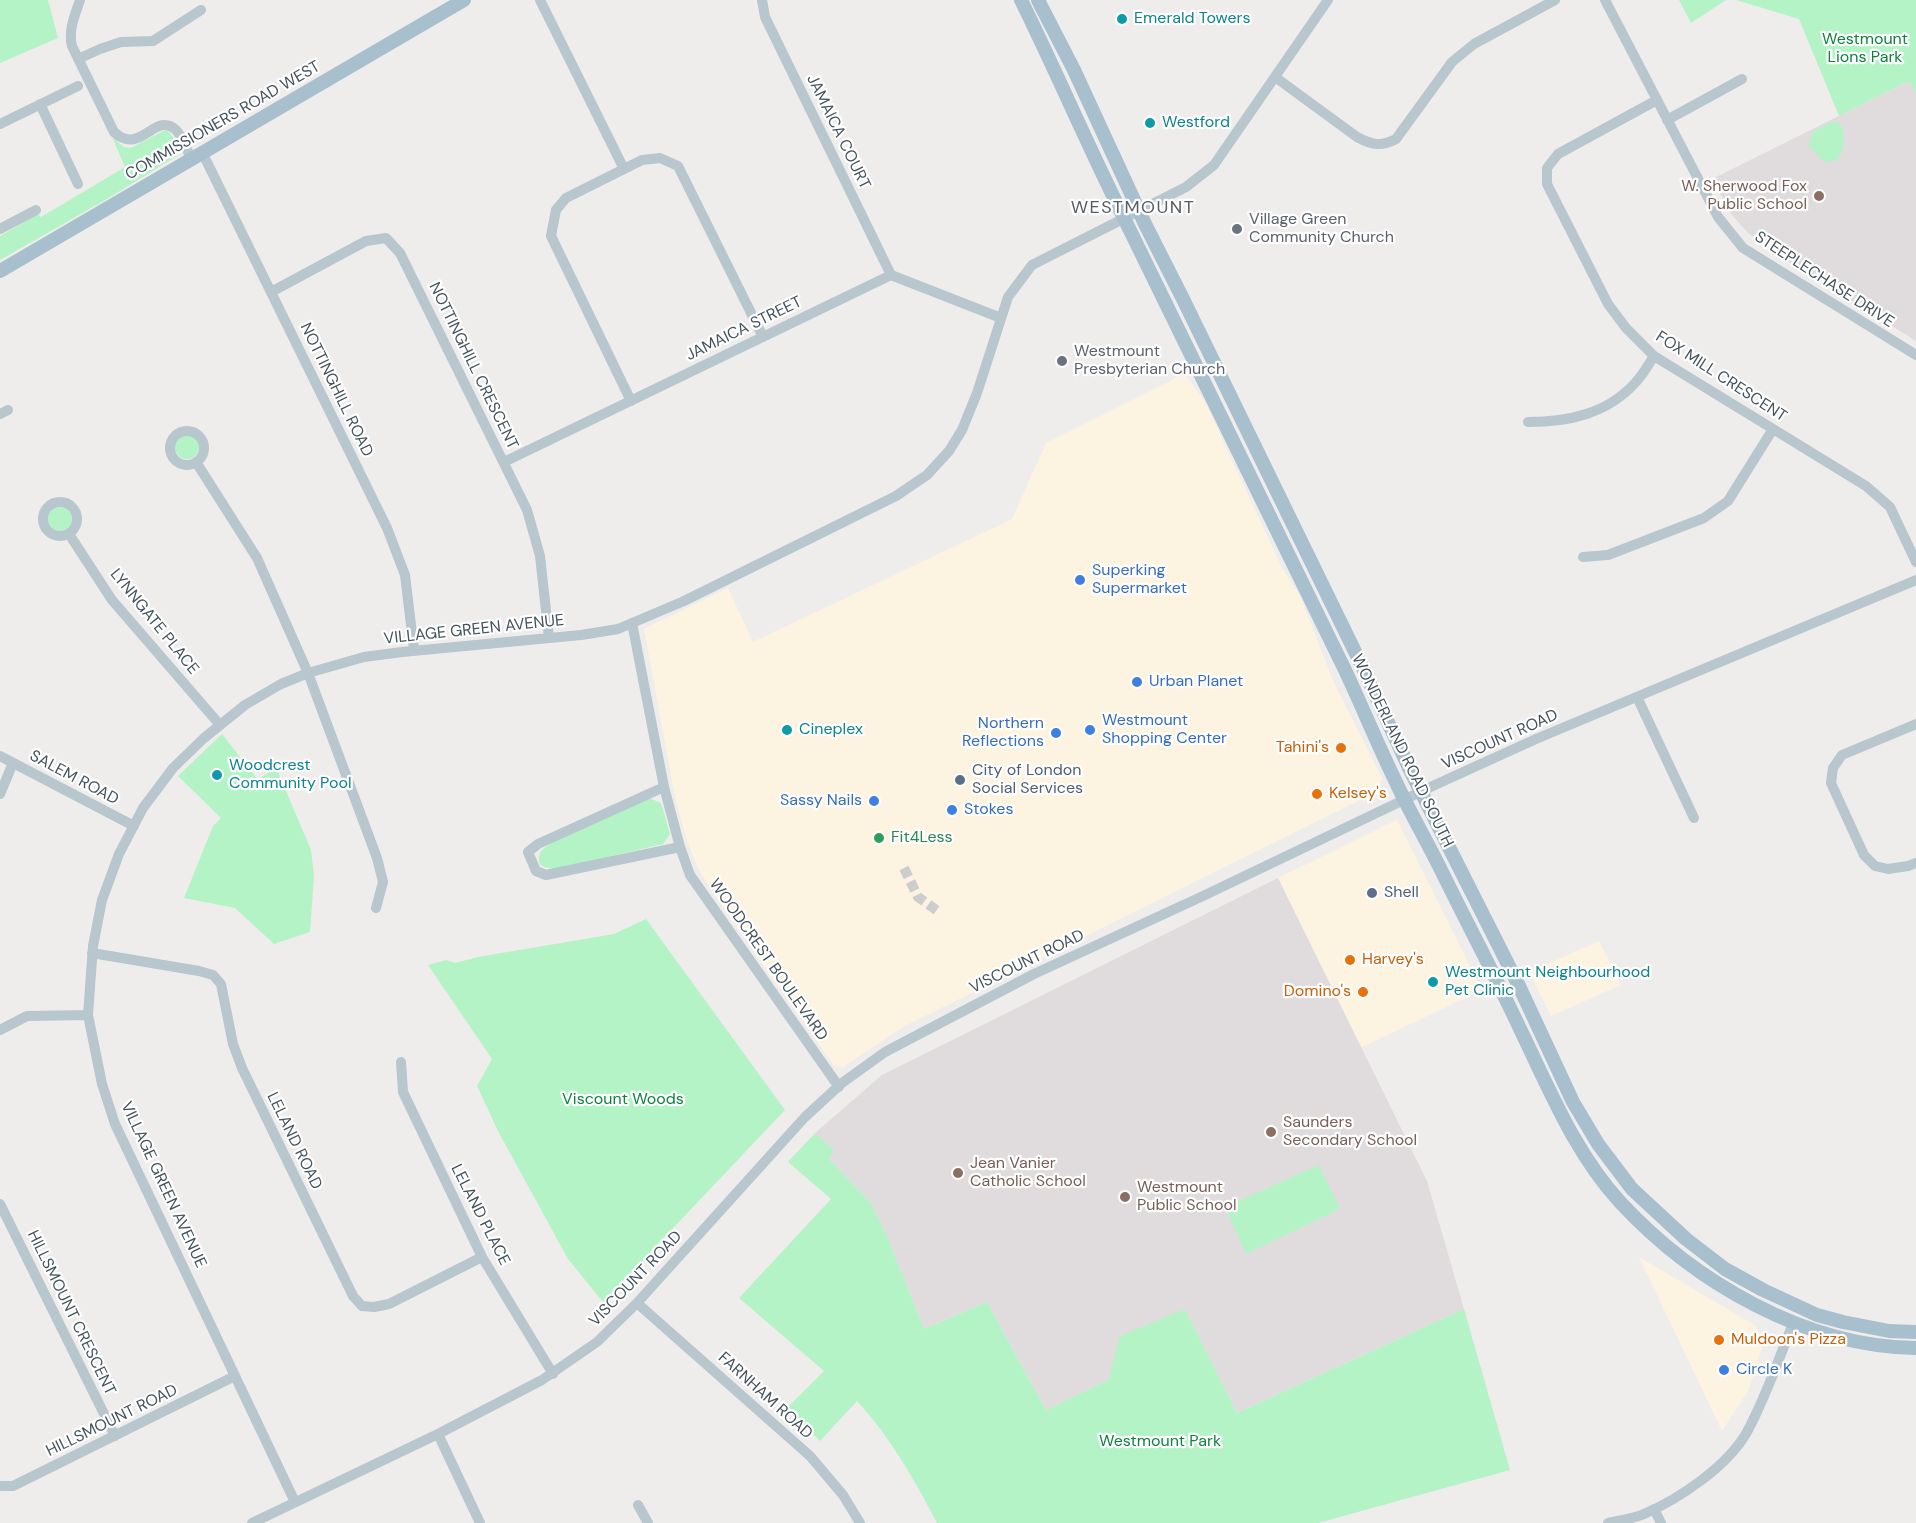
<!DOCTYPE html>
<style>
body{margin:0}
canvas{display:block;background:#efecec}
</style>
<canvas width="1916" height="1523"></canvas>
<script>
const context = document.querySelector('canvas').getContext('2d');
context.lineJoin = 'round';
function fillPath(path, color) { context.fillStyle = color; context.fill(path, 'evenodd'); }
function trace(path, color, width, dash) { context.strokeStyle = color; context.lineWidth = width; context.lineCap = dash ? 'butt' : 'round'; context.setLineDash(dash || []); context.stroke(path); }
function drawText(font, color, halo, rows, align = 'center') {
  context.font = font + ' "DM Sans",sans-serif'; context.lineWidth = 4.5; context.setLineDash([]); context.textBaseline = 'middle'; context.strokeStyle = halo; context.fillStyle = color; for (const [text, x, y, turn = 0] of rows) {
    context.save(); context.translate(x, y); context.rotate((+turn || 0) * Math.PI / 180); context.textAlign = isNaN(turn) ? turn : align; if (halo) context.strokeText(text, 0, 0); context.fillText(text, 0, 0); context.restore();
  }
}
fillPath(new Path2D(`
 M1181,369L1205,402L1282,568L1300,596L1334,683L1382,778L1378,791L903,1027L843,1067L834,1066L715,896L698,868L687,841L676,802L644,629L728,588L753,642L1012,519L1046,443L1174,379Z
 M1397,820L1482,990L1360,1048L1278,878Z
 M1599,941L1621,985L1551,1016L1529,972Z
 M1639,1257L1756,1326L1763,1345L1748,1391L1722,1431Z`), '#fdf3e1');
fillPath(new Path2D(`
 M1909,81L1916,94V341L1783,258L1748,233L1731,214L1712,179Z
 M1278,878L1427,1181L1464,1309L1237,1413L1185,1310L1121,1336L1108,1380L1046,1410L987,1302L924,1329L887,1236L870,1202L829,1159L815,1133L882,1075Z`), '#e0dcde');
fillPath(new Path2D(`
 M0,0H48L58,38L0,63Z
 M1679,0H1726L1691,23Z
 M1736,0H1916V94L1909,81L1839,116L1799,19Z
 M1834,121L1840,123C1847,137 1845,149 1836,161L1824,162L1809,146L1812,132Z
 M165,130C174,133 178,147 177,156L107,199L0,260V236L38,214L41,217L125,167L112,137L124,147L131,148Z
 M175 447a12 12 0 1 1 24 0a12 12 0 1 1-24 0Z
 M48 519a12 12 0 1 1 24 0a12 12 0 1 1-24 0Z
 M222,734L258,780L276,767L311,850L314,876L310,932L274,944L235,908L184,898L213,826L221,818L178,776Z
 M649,798L661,803L670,834L663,844L556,869L547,868L540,865C537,852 542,849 552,843Z
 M646,919L785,1110L603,1302L568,1259L499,1133L477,1086L492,1059L428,965L446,960L455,963L478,957L614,934Z
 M815,1133L834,1150L829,1159L870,1202L887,1236L924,1329L987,1302L1046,1410L1108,1380L1120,1336L1185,1309L1237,1413L1464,1309L1510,1470L1318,1523H937C914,1479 891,1438 857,1401L820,1441L787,1408L824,1371L739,1298L831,1199L788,1162Z
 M1319,1165L1340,1209L1246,1254L1225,1207Z`), '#b4f3c6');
trace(new Path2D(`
 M904,868L918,897L939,912`), '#cdcdcf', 10, [10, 5]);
trace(new Path2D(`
 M80,0C75,15 68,30 72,46L114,132C141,157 155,110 176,130C183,137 187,150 191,159
 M540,0L624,169
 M762,0L765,17L891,275
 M1605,0L1718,217L1743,248L1916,355
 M78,59L100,49L121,42L153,41L201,10
 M1275,77L1357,137C1372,145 1381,147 1396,139L1452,62L1474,44L1555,0
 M1657,100L1558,154L1547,168V184L1608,304L1626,328L1654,356L1866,486L1890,507L1916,562
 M40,104L78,184
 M1667,120L1742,79
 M0,124L78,86
 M202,152L387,528L405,575L414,650
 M0,229L36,210
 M271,292L366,241L386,238L400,253L527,510L540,556L549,638
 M631,401L551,236L556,210L566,198L642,160L660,158L678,166L763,337
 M0,414L8,410
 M1528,422C1568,422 1607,414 1635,383C1643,375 1648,365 1654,356
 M170 448a17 17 0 1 1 34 0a17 17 0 1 1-34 0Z
 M196,462L257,558L308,673L377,858L383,882L376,908
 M504,462L891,275L1001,318
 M43 519a17 17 0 1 1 34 0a17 17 0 1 1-34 0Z
 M69,534L112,600L220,725
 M1583,557L1608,555L1704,518L1728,501L1773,429
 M632,623L664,787L538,844L528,852L536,871L546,875L680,847L690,875L839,1087
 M1637,697L1694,818
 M1916,724L1842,755L1833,768L1831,783L1864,855L1875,866L1888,869L1908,866L1916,863
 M0,756L134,826
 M664,787L680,847
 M0,794L13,763
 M92,953L199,971L213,975L221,984L233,1044L242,1068L353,1296L362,1306L374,1307L389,1304L482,1257
 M0,1030L27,1016L88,1015
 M401,1062L403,1092L482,1257L553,1374
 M0,1204L115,1436
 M637,1303L810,1456L843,1495L860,1523
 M438,1434L480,1523
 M0,1486H13L235,1376
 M295,1502L115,1124L102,1084L88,1015L93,946L102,900L119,854L143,808L173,768L204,738L245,705L281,684L308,673L364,657L402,652L581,635L618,629L684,601L896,496L927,475L949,451L962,430L977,393L1008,297L1032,265L1186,187L1214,165L1328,0
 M638,1505L648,1523
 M1654,1509L1661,1523
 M252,1523L438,1434L542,1380L597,1342L637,1303L805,1117L842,1083L885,1052L1034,974L1203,896L1437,784L1536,739L1916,580
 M1608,1523C1620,1520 1633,1519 1644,1514C1679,1499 1728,1466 1747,1432C1766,1397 1779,1358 1794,1321`), '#b8c6cd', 10);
trace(new Path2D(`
 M1021,0C1056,71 1087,144 1122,214C1197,366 1272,518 1345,670C1362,706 1377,743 1394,778C1409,811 1428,843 1444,876C1470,929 1498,981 1523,1035C1551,1093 1576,1154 1620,1202C1694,1282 1806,1347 1916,1348
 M1038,0L1074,70L1145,224L1183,299L1362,666L1411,772L1519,986L1573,1102L1598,1144L1632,1189L1686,1239L1725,1269L1763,1290L1817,1315L1843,1322L1889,1331L1916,1332
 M0,271L464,0`), '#a8bfce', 14);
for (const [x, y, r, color] of [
 [1122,19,6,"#0f9aa8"],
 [1150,123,6,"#0f9aa8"],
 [1819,196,6,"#8d6e63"],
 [1237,229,6,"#6b7280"],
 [1062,361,6,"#6b7280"],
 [1080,580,6,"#3f7fe0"],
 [1137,682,6,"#3f7fe0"],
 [787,730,6,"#0f9aa8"],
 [1090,730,6,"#3f7fe0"],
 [1056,733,6,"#3f7fe0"],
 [1341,748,6,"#e8710a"],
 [217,775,6,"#0f9aa8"],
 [960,780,6,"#5c6f8a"],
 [1317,794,6,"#e8710a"],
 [874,801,6,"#3f7fe0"],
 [952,810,6,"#3f7fe0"],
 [879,838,6,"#2e9e5b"],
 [1372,893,6,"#5c6f8a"],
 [1350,960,6,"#e8710a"],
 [1433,982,6,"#0f9aa8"],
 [1363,992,6,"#e8710a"],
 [1271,1132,6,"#8d6e63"],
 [958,1173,6,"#8d6e63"],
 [1125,1197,6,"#8d6e63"],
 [1719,1340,6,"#e8710a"],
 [1724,1370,6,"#3f7fe0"]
]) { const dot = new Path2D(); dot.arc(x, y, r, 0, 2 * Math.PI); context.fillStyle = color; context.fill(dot); trace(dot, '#fff', 2); }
drawText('16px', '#0d838f', '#fff', [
 ["Emerald Towers",1134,19],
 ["Westford",1162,123],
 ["Cineplex",799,730],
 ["Woodcrest",229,766],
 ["Community Pool",229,784],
 ["Westmount Neighbourhood",1445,973],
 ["Pet Clinic",1445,991]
], 'left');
drawText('16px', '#0d823d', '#fff', [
 ["Westmount",1865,40],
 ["Lions Park",1865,58],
 ["Viscount Woods",623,1100],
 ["Westmount Park",1160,1442]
]);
drawText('16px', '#43525b', '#fff', [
 ["COMMISSIONERS ROAD WEST",223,121,-30],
 ["JAMAICA COURT",838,132,64],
 ["STEEPLECHASE DRIVE",1824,280,33],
 ["JAMAICA STREET",744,329,-26],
 ["NOTTINGHILL CRESCENT",473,366,64],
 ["FOX MILL CRESCENT",1721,377,33],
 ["NOTTINGHILL ROAD",336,390,64],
 ["LYNNGATE PLACE",154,622,51],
 ["VILLAGE GREEN AVENUE",474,630,-6],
 ["VISCOUNT ROAD",1500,740,-24],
 ["WONDERLAND ROAD SOUTH",1402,751,64],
 ["SALEM ROAD",74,778,28],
 ["WOODCREST BOULEVARD",768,960,55],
 ["VISCOUNT ROAD",1027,962,-26],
 ["LELAND ROAD",294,1141,64],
 ["VILLAGE GREEN AVENUE",163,1185,65],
 ["LELAND PLACE",480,1215,63],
 ["VISCOUNT ROAD",636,1279,-46],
 ["HILLSMOUNT CRESCENT",71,1313,64],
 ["FARNHAM ROAD",765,1396,42],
 ["HILLSMOUNT ROAD",112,1421,-26]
]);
drawText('16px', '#785e54', '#fff', [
 ["W. Sherwood Fox",1807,187,"right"],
 ["Public School",1807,205,"right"],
 ["Saunders",1283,1123],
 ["Secondary School",1283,1141],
 ["Jean Vanier",970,1164],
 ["Catholic School",970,1182],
 ["Westmount",1137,1188],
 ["Public School",1137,1206]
], 'left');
drawText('16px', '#5b616d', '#fff', [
 ["Village Green",1249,220],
 ["Community Church",1249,238],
 ["Westmount",1074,352],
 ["Presbyterian Church",1074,370]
], 'left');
drawText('16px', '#366cbe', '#fff', [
 ["Superking",1092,571],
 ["Supermarket",1092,589],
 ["Urban Planet",1149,682],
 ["Westmount",1102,721],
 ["Shopping Center",1102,739],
 ["Northern",1044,724,"right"],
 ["Reflections",1044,742,"right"],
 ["Sassy Nails",862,801,"right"],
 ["Stokes",964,810],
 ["Circle K",1736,1370]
], 'left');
drawText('16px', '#c56008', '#fff', [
 ["Tahini's",1329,748,"right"],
 ["Kelsey's",1329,794],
 ["Harvey's",1362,960],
 ["Domino's",1351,992,"right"],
 ["Muldoon's Pizza",1731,1340]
], 'left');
drawText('16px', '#4e5e75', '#fff', [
 ["City of London",972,771],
 ["Social Services",972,789],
 ["Shell",1384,893]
], 'left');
drawText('16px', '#27864d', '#fff', [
 ["Fit4Less",891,838]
], 'left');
context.letterSpacing = '1.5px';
drawText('18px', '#585d62', '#fff', [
 ["WESTMOUNT",1133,208]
]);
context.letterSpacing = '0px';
</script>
